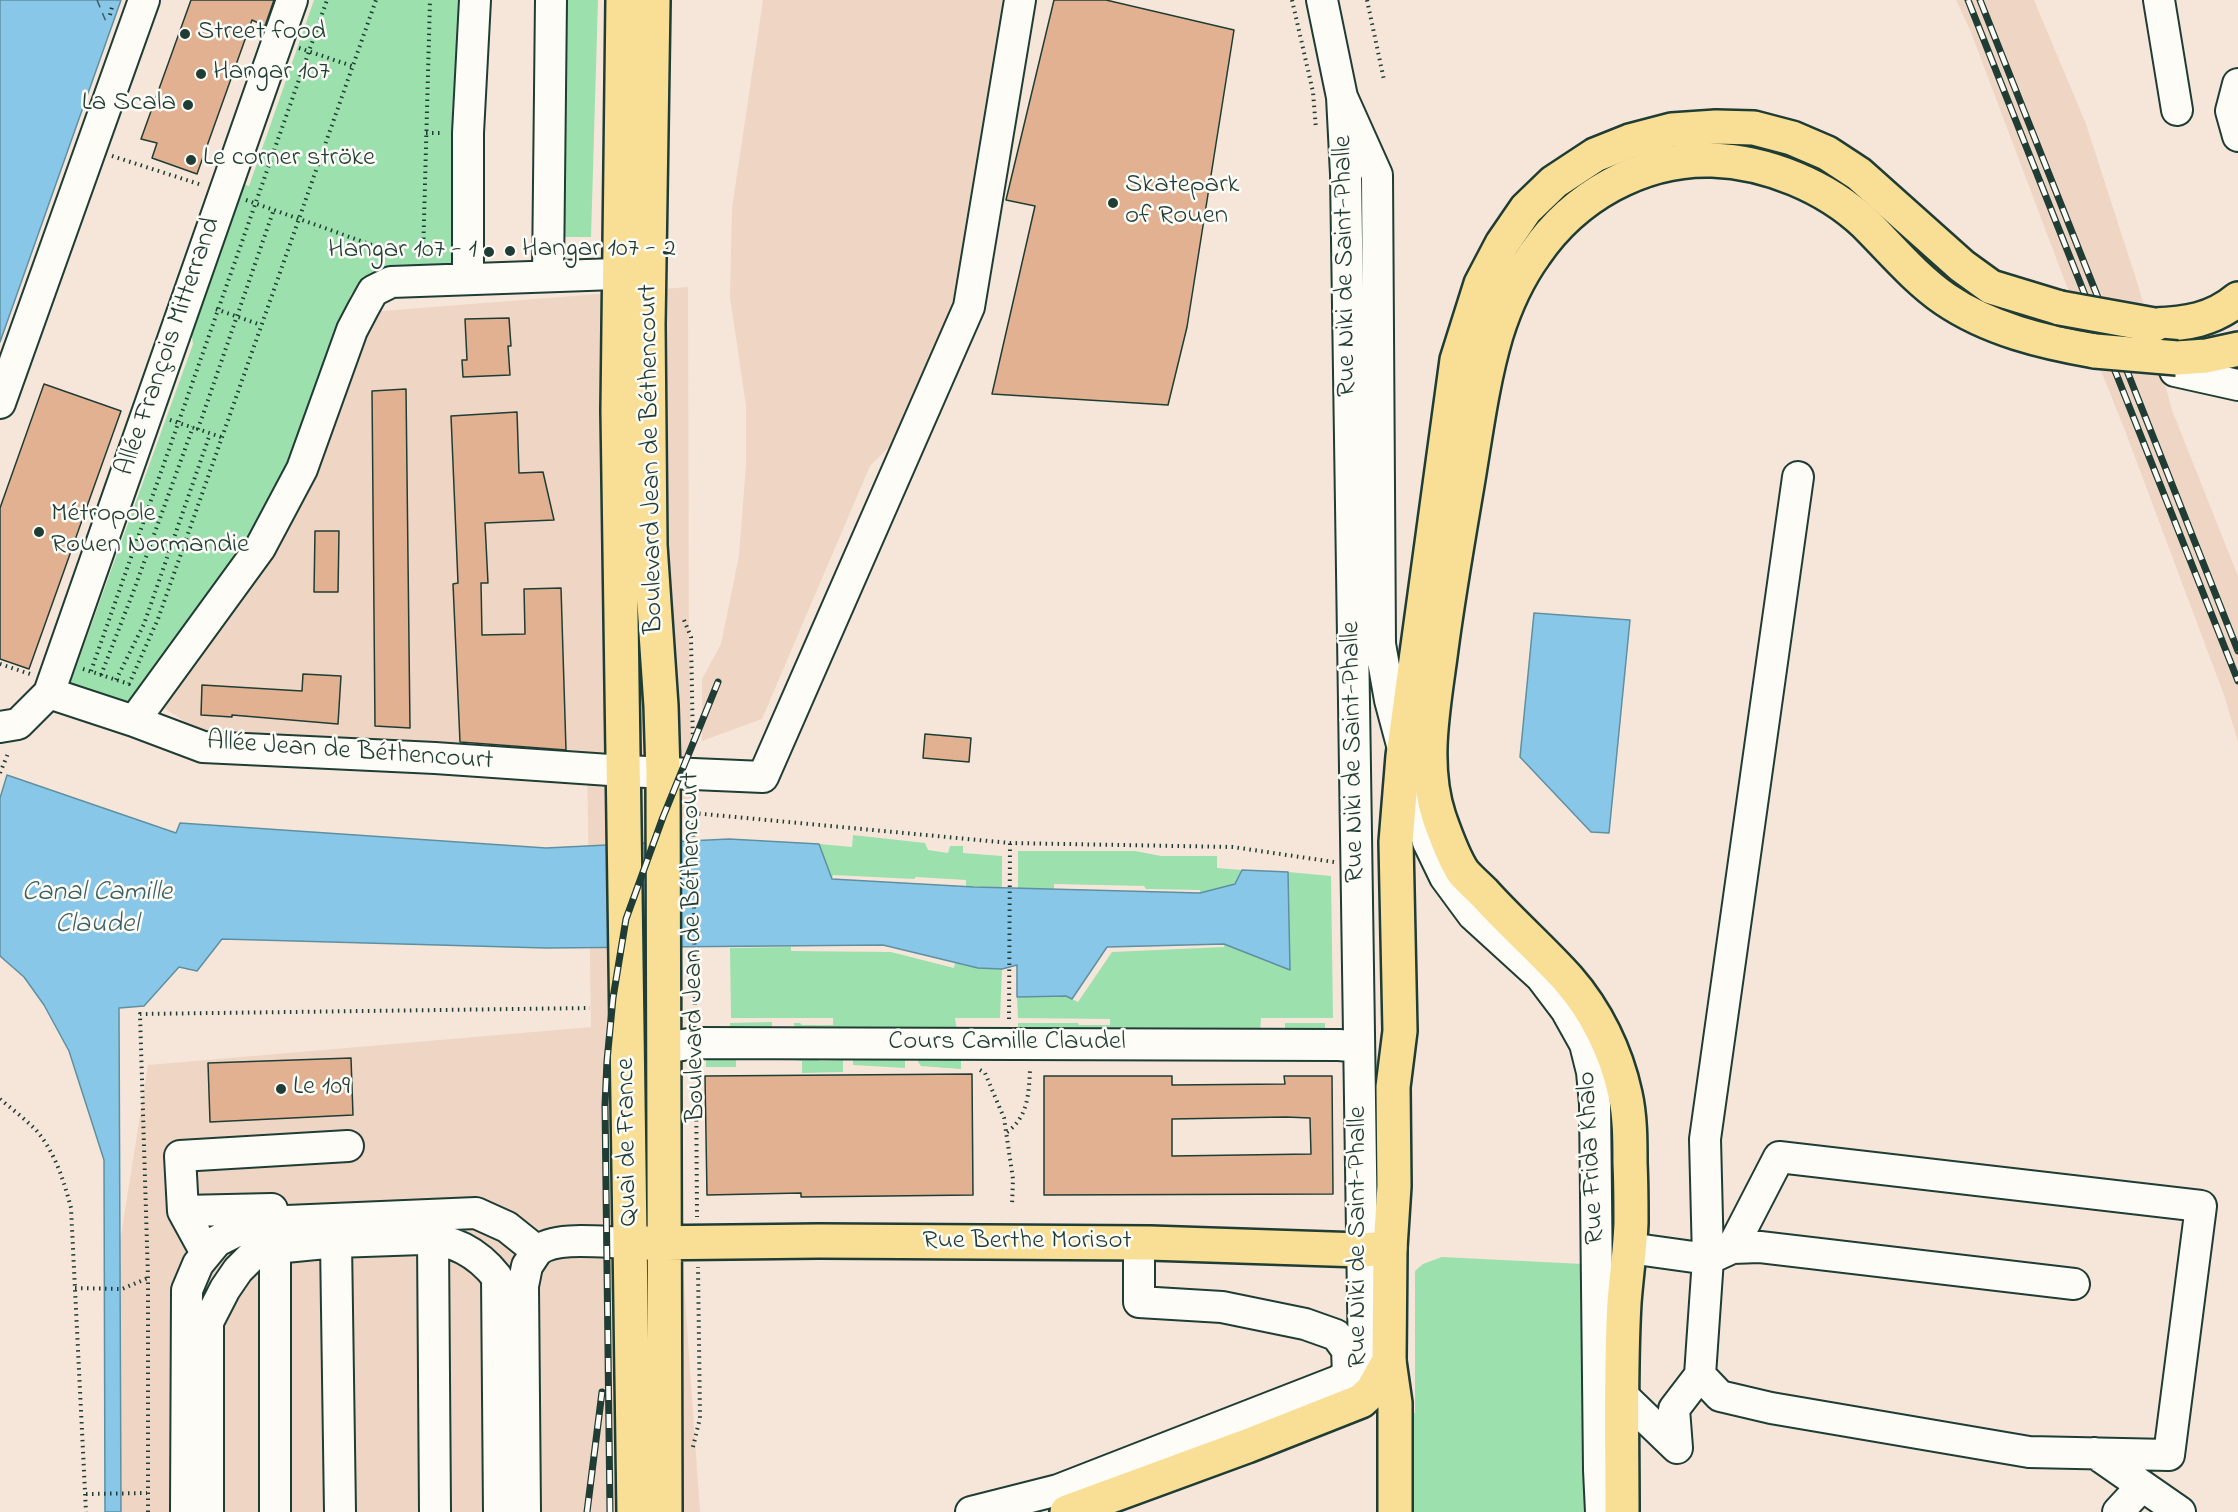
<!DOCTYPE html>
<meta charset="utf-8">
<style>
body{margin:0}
canvas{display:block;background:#f5e6d9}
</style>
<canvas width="2238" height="1512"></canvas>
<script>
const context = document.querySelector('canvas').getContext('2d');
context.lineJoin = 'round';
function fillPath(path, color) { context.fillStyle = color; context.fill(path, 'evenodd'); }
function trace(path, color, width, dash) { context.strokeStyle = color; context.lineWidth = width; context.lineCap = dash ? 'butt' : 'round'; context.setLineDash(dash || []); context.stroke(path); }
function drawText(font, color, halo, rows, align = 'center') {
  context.font = font + ' "Indie Flower",sans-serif'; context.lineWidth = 5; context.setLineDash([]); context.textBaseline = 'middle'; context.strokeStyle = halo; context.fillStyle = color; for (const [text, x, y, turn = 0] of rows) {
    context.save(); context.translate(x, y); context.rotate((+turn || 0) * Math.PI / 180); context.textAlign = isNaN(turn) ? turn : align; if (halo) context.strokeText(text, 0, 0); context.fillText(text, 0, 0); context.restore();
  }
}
fillPath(new Path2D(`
 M763,0H1012L965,285L899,437L870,466L762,719L702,741V679L721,644L739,556L746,464V406L730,297L732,208Z
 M1956,0H2034L2086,124L2139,288L2172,410L2238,576V742L2224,695L2124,428L2064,279L1970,30Z
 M688,287L689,656L692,798L676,833L680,1227L700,1512H121L119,1248L148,1065L591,1027L587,759L202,733L164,708L280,548L369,312Z`), '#efd6c4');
fillPath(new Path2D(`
 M314,0H469L459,268L397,265L370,279L351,294L314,405L272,504L119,714L68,694L71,681L193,344L190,323L238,182L249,186Z
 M555,0H598L591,237H552Z
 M853,835L925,843L928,850L948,853L950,846H963V853L1002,856V888L966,886V880L916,877L914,879L833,875L832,879L819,844L852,847Z
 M1018,851H1135L1161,856H1217V868L1242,870L1235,884L1200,893V890L1146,889L1144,886L1054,884V889L1018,888Z
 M1288,872L1331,876L1333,1018H1261L1260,1033L1017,1034L1018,1023H1078L1079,1025H1110V1019L1018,1018L1017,997L1066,996L1078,1002L1112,952L1224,947V944L1289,970Z
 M791,947V951L891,952L954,968L955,963L978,968L1002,969L1000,1018H955L958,1037H795L794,1023H800L802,1025H833V1018H731L730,948Z
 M772,1022V1036L730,1037V1023Z
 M1285,1023H1325V1037H1285Z
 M961,1050V1069L921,1066L918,1062V1056Z
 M905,1051V1068L853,1065V1052Z
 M819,1053V1061L839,1060V1053H843V1072L802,1073V1061L794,1060L793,1054Z
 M706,1054H772V1060H736V1067H706Z
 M1442,1257L1583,1264L1595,1512H1405V1414L1415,1413V1271L1423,1264Z`), '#9ce1ad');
const water = new Path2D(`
 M0,0H121L0,342Z
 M1534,613L1630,620L1609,833L1591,832L1520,757Z
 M7,775L176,833L180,823L546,848L729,839L819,844L832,879L974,887L1200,893L1235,884L1242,870L1288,872L1290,970L1224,944L1107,947L1072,999L1066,996L1017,997V965L1002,969L978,968L883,945L546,948L222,939L197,971L179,967L144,1006L119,1008L121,1512H105L104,1160L69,1051L44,1005L24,977L0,956V798Z`);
fillPath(water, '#89c7e9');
trace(water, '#5f90a1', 1.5);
trace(new Path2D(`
 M97,0L107,24`), '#3a6061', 1.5, [8, 6]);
const building = new Path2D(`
 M191,0H274L265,26L252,20L197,174L152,158L157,143L141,139Z
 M1054,0H1106L1234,30L1187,327L1168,405L992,394L1035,206L1006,200Z
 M509,318L511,346H508L510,375L463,377L462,360H467L465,319Z
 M44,384L121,411L29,669L0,659V508Z
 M406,389L410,728L375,726L372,391Z
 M517,412L519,473L543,472L554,520L485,523L488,583H481L482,635L525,634L524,589L561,588L566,750L460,742L453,584L458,583L451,416Z
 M315,531H339L338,592H314Z
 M303,674L341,676L338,724L232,715V717L201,715L202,685L302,691Z
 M925,734L971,738L969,762L923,758Z
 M351,1058L353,1115L210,1122L208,1063Z
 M972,1074L973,1195L801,1197V1193L707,1195L705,1076Z
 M1044,1076H1172V1085L1285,1084L1284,1076H1332L1333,1194L1044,1195ZM1286,1117L1310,1118L1311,1154L1172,1156V1119Z`);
fillPath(building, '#e1b192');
trace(building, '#1f3d34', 1.5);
const minor = new Path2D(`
 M1322,0L1342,97L1346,174L1364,1364L1361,1381L1353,1404
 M2159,0L2177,110
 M2238,84L2231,111L2238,136
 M1342,97L1377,175L1380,644L1390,700L1428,842L1445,877L1473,915L1541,977L1566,1010L1585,1044L1592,1072L1595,1104L1599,1470L1601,1512
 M548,275L551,0
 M468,278V133L475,0
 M2175,371L2238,385
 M0,403L144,0
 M49,693L134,721L203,747L435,758L624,771L763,777L969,307L1020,0
 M134,721L260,548L302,469L352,330L363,309L373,291L391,282L643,273
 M0,727L18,724L49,693L292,0
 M664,1048L695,1043L1339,1045L1350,1046
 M183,1211L180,1156L348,1146
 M433,1239L435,1512
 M336,1242L340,1512
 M1629,1248L1708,1259L1732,1248L1760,1247L2074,1284
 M206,1253L183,1211L272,1209
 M1700,1375L1720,1396L1771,1408L2029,1452L2169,1455L2201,1206L1779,1157L1732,1248
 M1622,1395L1677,1448L1674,1409L1700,1375L1708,1259L1705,1139L1798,477
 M2095,1453L2180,1512
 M186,1512L187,1290L198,1264L217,1241L239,1230L263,1222L476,1213L507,1227L537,1251C556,1235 606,1243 631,1243
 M208,1512V1322L225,1289L238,1270L254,1254L275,1248
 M275,1512V1248L336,1242L422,1239C454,1239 478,1253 497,1277L499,1512
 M525,1512L523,1286L527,1266L537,1251
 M971,1512L1058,1490L1338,1381L1348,1374L1347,1350L1336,1335L1305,1324L1222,1307L1139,1302V1243
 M2118,1512L2142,1486`);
const major = new Path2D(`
 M623,0L618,410L634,1512
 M653,0L648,324L650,545L661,706L663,773L665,1512
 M2177,358L2206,356L2238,349
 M644,1243L819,1241L1150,1243L1361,1250L1390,1248
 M1389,1361L1395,1403V1512
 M1622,1512C1622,1442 1620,1372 1624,1303C1626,1276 1630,1250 1631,1223C1631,1203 1631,1183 1630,1163C1630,1140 1630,1116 1625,1094C1616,1052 1596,1011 1568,979C1541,949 1511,923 1484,893C1477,886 1469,879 1463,872C1453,857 1445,834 1439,817C1421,763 1434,704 1441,649C1448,596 1457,544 1466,491C1475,439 1481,386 1496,335C1505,306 1517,279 1535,254C1574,197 1641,158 1712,160C1767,162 1826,186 1866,224C1892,250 1915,278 1945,299C1989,329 2043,342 2095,351`);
const highway = new Path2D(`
 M2154,325C2186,324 2213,320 2238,299
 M1067,1512L1247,1446L1361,1401L1372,1391L1389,1361L1390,1248L1394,1186L1393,1087L1400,1031L1396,842L1403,756L1457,360L1481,284L1502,244L1526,209L1554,182L1595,155L1630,141L1672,130L1716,127L1754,128L1792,138L1827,153L1859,174L1962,266L1991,287L2060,308`);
trace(minor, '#1f3d34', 34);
trace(major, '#1f3d34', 38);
trace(highway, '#1f3d34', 38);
trace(new Path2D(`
 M1292,0L1313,92L1316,129
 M1367,0L1384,80
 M110,15L112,7
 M299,48L352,66
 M426,133H443
 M112,156L202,185
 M246,200L403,256
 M423,257L430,0
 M216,309L261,325
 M170,420L194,428
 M221,437L198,429L274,209
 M684,620L691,637L693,749
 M0,664L30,674
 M83,669L129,684L158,619L376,0
 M91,671L327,0
 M101,675L134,590L193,427
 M116,680L144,624L210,434
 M0,773L9,751
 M693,799L695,1019
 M693,813L1010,843L1233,847L1334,862
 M1009,1019L1010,843
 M696,1066L697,1217
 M980,1070L985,1073L1004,1118L1013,1179L1012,1206
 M0,1099C12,1109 25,1119 36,1130C55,1152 64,1181 71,1208L86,1512
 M1007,1132C1028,1117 1029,1093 1030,1069
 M75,1288L122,1289L148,1278
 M693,1447L700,1418L698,1267
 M86,1494L147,1493
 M148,1512V1278L140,1014L590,1008`), '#1f3d34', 4, [1.5, 4.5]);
trace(minor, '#fdfcf7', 30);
trace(major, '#f9df96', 33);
trace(highway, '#f9df96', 33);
const rail = new Path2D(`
 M1968,0L2238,681
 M1980,0L2238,651
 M587,1512L602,1392
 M610,1512L605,1105L607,1061L613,998L626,919L663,817L718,682`);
trace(rail, '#1f3d34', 7);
trace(rail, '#fdfcf7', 4.5, [14]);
const majorBridge = new Path2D(`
 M2095,351L2177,358`);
const highwayBridge = new Path2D(`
 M2060,308L2154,325`);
trace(majorBridge, '#1f3d34', 38, []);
trace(highwayBridge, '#1f3d34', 38, []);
trace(majorBridge, '#f9df96', 33);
trace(highwayBridge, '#f9df96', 33);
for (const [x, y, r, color] of [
 [185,34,6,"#1f3d34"],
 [201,74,6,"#1f3d34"],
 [188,105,6,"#1f3d34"],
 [191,160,6,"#1f3d34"],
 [1113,203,6,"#1f3d34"],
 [510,251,6,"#1f3d34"],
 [489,252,6,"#1f3d34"],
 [39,532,6,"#1f3d34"],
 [281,1089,6,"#1f3d34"]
]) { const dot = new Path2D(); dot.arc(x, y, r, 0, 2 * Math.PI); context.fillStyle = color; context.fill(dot); trace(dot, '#fdfcf7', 2); }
drawText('27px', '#1f3d34', '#fdfcf7', [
 ["Street food",197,34],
 ["Hangar 107",213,74],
 ["La Scala",176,105,"right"],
 ["Le corner ströke",203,160],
 ["Skatepark",1125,187],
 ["of Rouen",1125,218],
 ["Hangar 107 - 2",522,251],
 ["Hangar 107 - 1",477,252,"right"],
 ["Métropole",51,516],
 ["Rouen Normandie",51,547],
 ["Le 109",293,1089]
], 'left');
drawText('27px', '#1f3d34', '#fdfcf7', [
 ["Rue Niki de Saint-Phalle",1347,266,-91],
 ["Allée François Mitterrand",170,347,-71],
 ["Boulevard Jean de Béthencourt",653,459,-91],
 ["Rue Niki de Saint-Phalle",1355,752,-91],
 ["Allée Jean de Béthencourt",350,753,4],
 ["Boulevard Jean de Béthencourt",695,947,-91],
 ["Cours Camille Claudel",1007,1044],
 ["Quai de France",629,1142,-91],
 ["Rue Frida Khalo",1593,1158,-93],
 ["Rue Niki de Saint-Phalle",1360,1237,-90],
 ["Rue Berthe Morisot",1027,1243]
]);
drawText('italic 28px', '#3a6061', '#fdfcf7', [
 ["Canal Camille",97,894],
 ["Claudel",97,926]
]);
</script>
